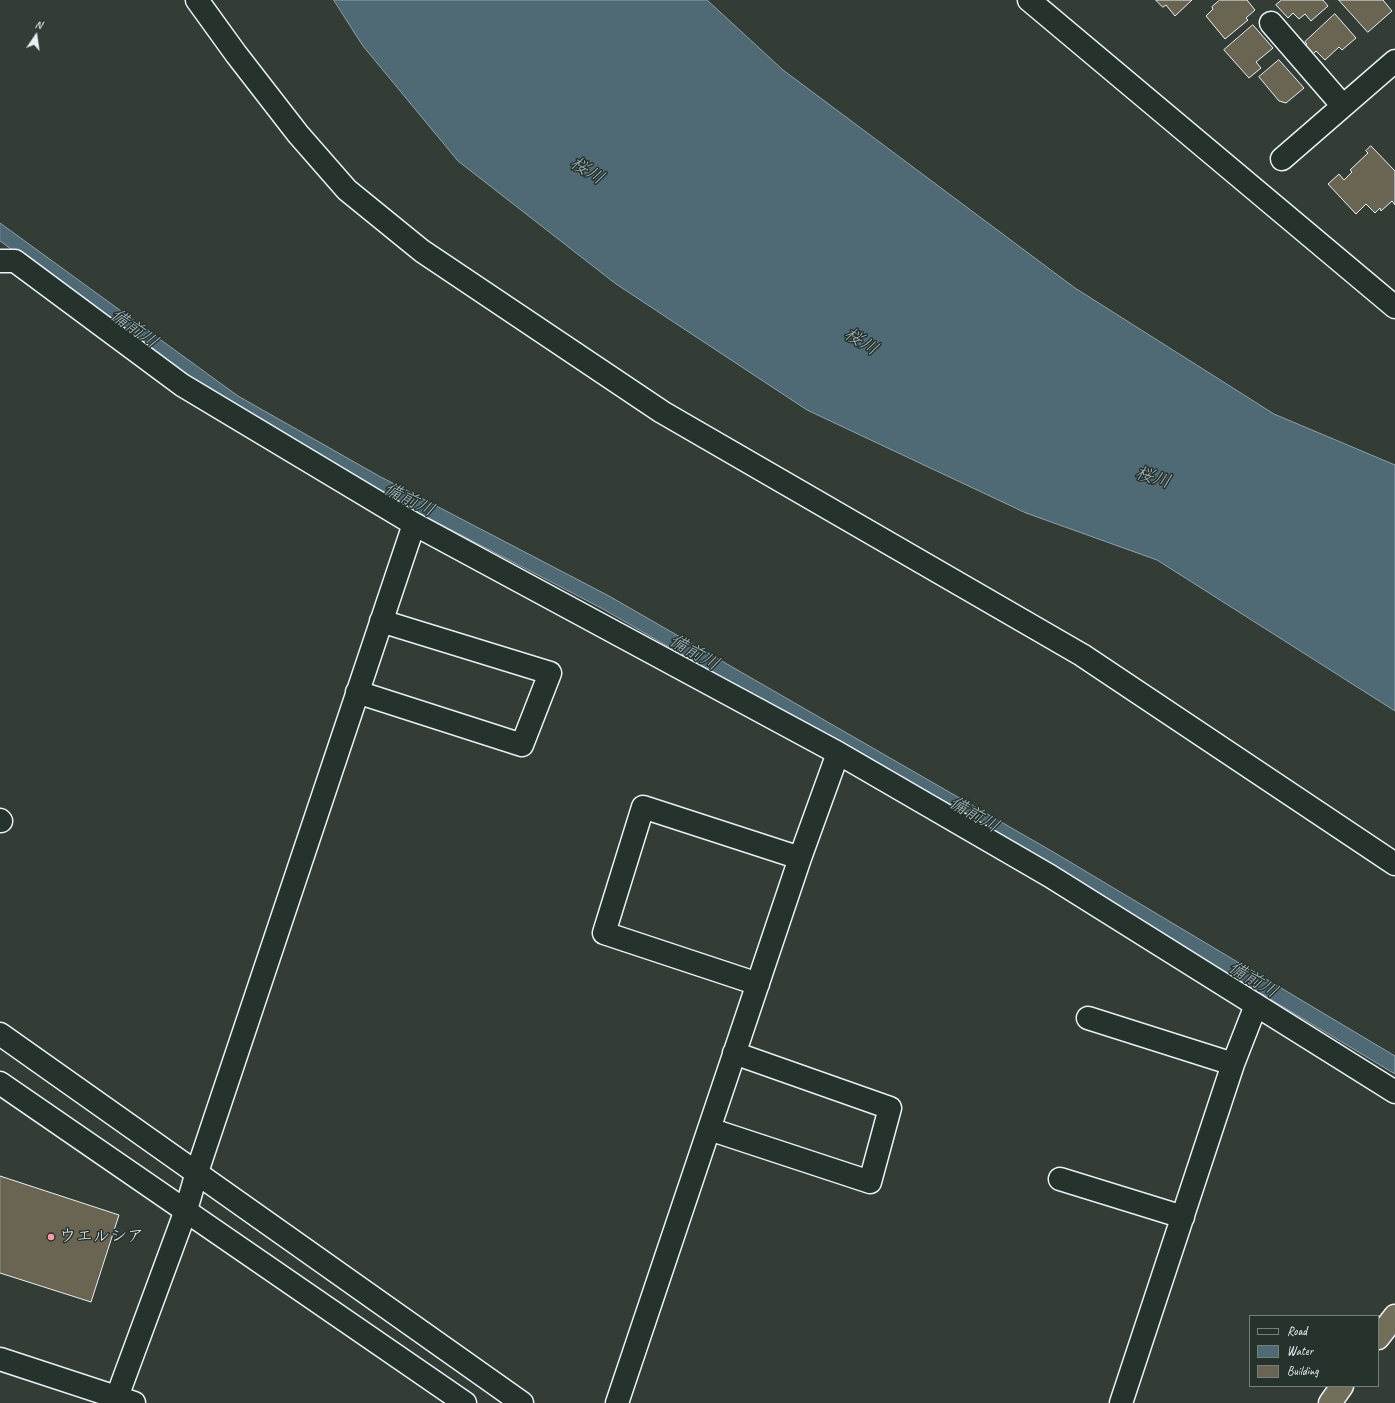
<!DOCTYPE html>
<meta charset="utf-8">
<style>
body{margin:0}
#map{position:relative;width:1395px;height:1403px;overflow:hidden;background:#343d35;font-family:Caveat,sans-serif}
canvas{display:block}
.legend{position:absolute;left:1249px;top:1315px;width:130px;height:72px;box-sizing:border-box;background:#26332d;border:1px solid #747f7e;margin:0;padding:5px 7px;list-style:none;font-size:12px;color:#e8f1f8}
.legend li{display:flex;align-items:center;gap:8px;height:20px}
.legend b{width:20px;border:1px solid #747f7e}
.north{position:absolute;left:16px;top:16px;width:40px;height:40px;-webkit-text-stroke:3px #26332d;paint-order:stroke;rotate:13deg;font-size:11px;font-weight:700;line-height:16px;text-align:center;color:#e8f1f8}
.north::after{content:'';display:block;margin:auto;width:14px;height:18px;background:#e8f1f8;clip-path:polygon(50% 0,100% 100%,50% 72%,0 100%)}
</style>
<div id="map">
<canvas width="1395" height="1403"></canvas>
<ul class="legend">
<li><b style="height:5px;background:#26332d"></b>Road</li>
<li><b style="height:11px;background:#506a75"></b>Water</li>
<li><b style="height:11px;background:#6a6553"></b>Building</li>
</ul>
<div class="north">N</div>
</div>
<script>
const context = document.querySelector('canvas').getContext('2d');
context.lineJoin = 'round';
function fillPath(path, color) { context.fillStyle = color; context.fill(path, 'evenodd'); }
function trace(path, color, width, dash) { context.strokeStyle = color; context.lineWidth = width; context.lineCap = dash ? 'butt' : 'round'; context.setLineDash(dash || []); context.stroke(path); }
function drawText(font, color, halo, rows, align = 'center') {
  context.font = font + ' Caveat,"Klee One",sans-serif'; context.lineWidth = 3; context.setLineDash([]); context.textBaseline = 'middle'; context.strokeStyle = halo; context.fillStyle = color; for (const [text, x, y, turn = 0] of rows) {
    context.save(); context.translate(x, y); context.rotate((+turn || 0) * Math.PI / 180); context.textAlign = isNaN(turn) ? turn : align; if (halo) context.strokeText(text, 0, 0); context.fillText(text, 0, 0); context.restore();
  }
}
const water = new Path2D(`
 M334,0H707L783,70L1075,288L1274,414L1395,465V711L1157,560L1026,513L807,410L616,284L458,161L363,46Z
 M0,223L238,396L379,476L609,596L1055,853L1395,1056V1074L1047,865L603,609L371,488L229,408L0,241Z`);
fillPath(water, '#506a75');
trace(water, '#8da0a9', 1);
const building = new Path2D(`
 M1156,0H1192L1175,16L1166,5L1163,7Z
 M1220,0H1247L1255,10L1246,18L1248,20L1225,39L1206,16L1213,9L1212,7Z
 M1282,0H1323L1328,6L1311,21L1305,14L1299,19L1293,13L1288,18L1276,5Z
 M1339,0H1383L1392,11L1368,32Z
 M1335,14L1356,38L1342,50L1339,47L1325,60L1316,51L1312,55L1304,46L1307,44L1305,42Z
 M1253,25L1273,48L1256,62L1261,68L1249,78L1224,50Z
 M1279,60L1304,88L1286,103L1279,101L1259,77Z
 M1371,146L1395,171V205L1392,201L1381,211L1380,208L1375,213L1366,204L1356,214L1328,184L1339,174L1344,180L1352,172L1350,170L1368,153L1366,151Z
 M0,1176L119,1215L91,1302L0,1273Z`);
fillPath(building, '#6a6553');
trace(building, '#e8f1f8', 1);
const street = new Path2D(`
 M197,0L236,54L298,134L347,190L422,251L662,412L1082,655L1395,864
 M1029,0L1395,307
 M1271,23L1343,106
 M1282,159L1395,61
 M0,261H15L182,385L414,524
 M357,692L522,745L550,673L381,621
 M0,820L1,821
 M758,984L604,933L643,807L800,858
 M1088,1018L1233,1064
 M709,1129L870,1182L890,1108L734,1053
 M1060,1179L1183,1217
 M117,1397L186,1210L197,1172L414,524L838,753L1050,876L1395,1092
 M617,1403L800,858L838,753
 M1121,1403L1233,1064L1256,1005`);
const secondary = new Path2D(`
 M0,1034L522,1403
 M0,1083L465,1403
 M0,1359L134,1403`);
const highway = new Path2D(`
 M1378,1338L1395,1316
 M1330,1403L1342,1386`);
trace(street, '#e8f1f8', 25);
trace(secondary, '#e8f1f8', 25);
trace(highway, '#e8f1f8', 25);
trace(street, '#26332d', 22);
trace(secondary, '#26332d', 22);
trace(highway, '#716e59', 22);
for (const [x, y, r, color] of [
 [51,1237,4,"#ff9aa2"]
]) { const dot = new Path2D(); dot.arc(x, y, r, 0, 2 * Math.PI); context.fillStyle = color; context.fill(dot); trace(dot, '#26332d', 1.5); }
drawText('17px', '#e8f1f8', '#26332d', [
 ["ウエルシア",59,1237]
], 'left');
drawText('italic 18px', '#abbbc4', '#26332d', [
 ["桜川",587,171,32],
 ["備前川",134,329,36],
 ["桜川",861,342,32],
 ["桜川",1153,478,17],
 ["備前川",409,500,27],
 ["備前川",694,653,30],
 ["備前川",974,815,30],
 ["備前川",1253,980,31]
]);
</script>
